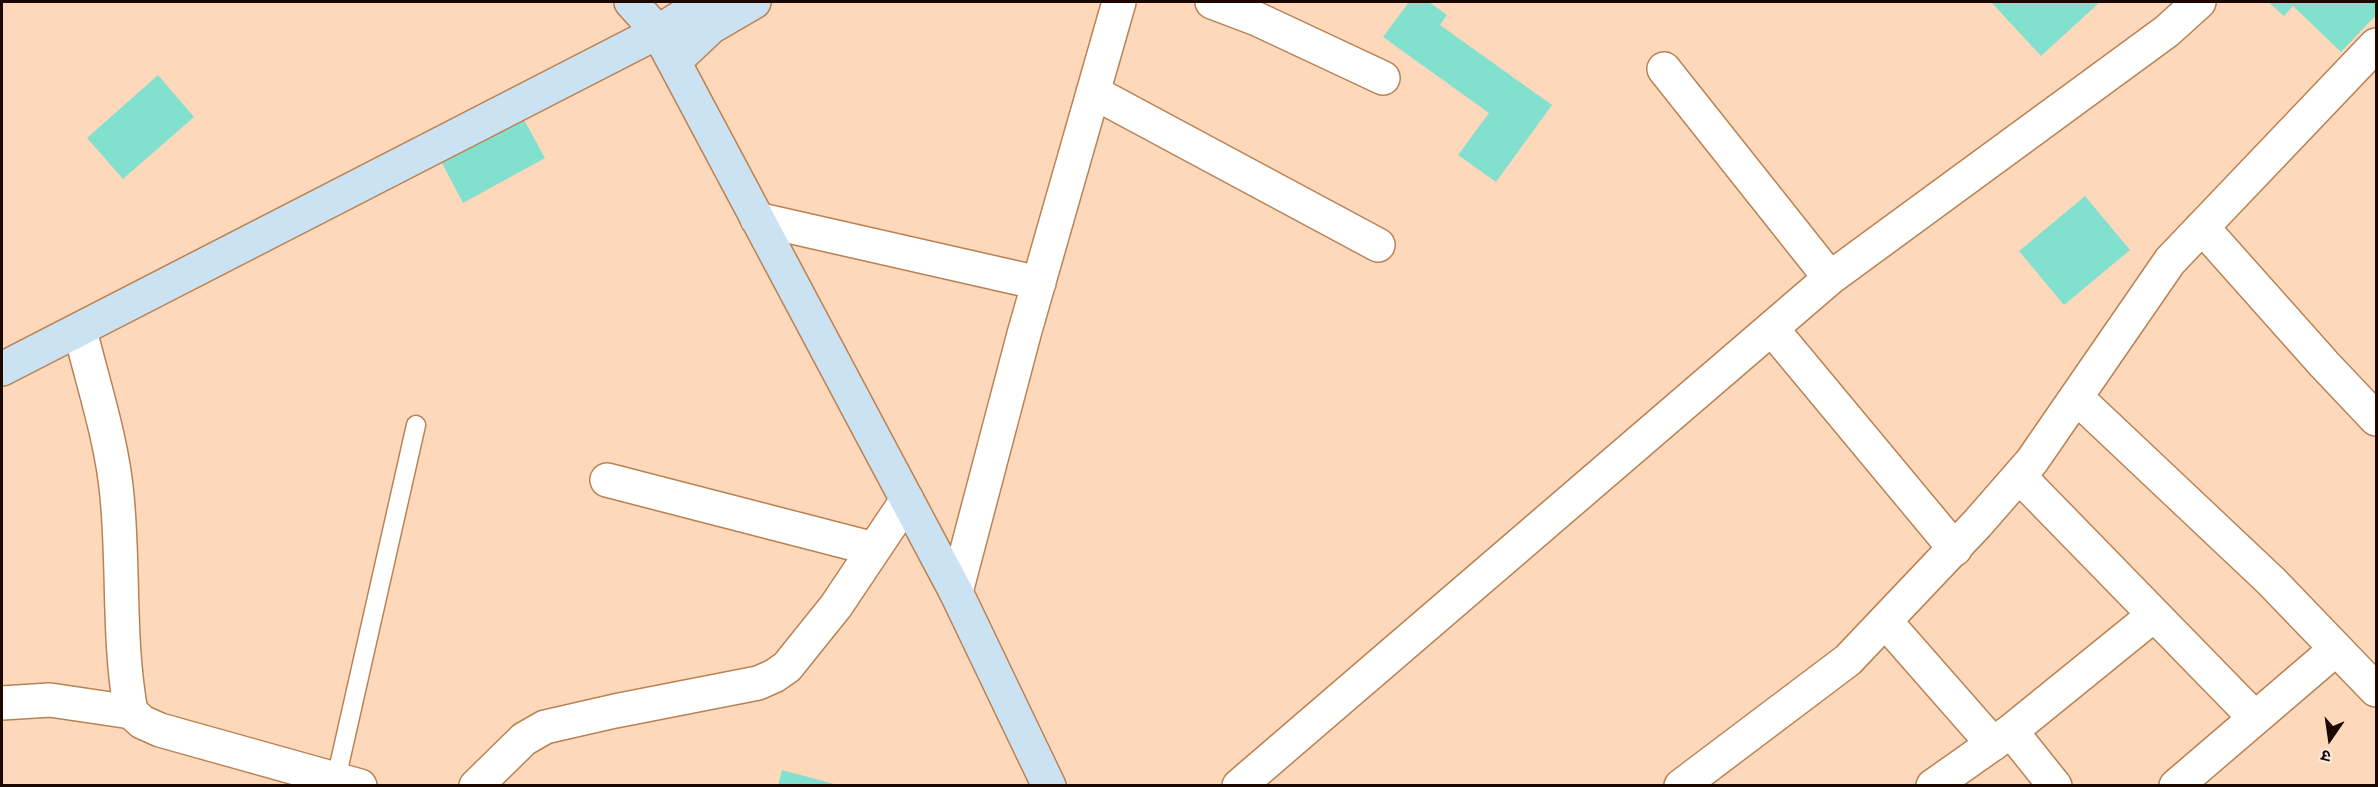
<!DOCTYPE html>
<meta charset="utf-8">
<style>
body{margin:0}
#map{position:relative;width:2378px;height:787px;overflow:hidden;background:#fdd8bb;font-family:Ubuntu,"Noto Sans Devanagari",sans-serif}
canvas{display:block}
.frame{position:absolute;inset:0;border:3px solid #1d0800;pointer-events:none}
.north{position:absolute;left:2300px;top:709px;width:60px;height:60px;-webkit-text-stroke:4px #f7eae1;paint-order:stroke;rotate:193deg;font-size:16px;font-weight:700;line-height:24px;text-align:center;color:#1d0800}
.north::after{content:'';display:block;margin:auto;width:21px;height:27px;background:#1d0800;clip-path:polygon(50% 0,100% 100%,50% 72%,0 100%)}
</style>
<div id="map">
<canvas width="2378" height="787"></canvas>
<div class="frame"></div>
<div class="north">उ</div>
</div>
<script>
const context = document.querySelector('canvas').getContext('2d');
context.lineJoin = 'round';
function fillPath(path, color) { context.fillStyle = color; context.fill(path, 'evenodd'); }
function trace(path, color, width, dash) { context.strokeStyle = color; context.lineWidth = width; context.lineCap = dash ? 'butt' : 'round'; context.setLineDash(dash || []); context.stroke(path); }
fillPath(new Path2D(`
 M1409,2H1429L1447,15L1440,25L1552,105L1496,182L1458,155L1489,113L1383,37Z
 M1991,2H2100L2041,56Z
 M2268,2H2376V15L2341,52L2293,6L2284,16Z
 M158,75L194,117L123,179L87,138Z
 M523,118L545,158L463,203L442,163Z
 M2085,196L2130,250L2064,305L2019,251Z
 M782,770L838,785V786H778Z`), '#82e0cf');
const lane = new Path2D(`
 M336,779L416,425`);
const street = new Path2D(`
 M1212,2L1257,19L1383,78
 M1664,69L1830,278
 M1093,92L1378,245
 M757,219L1039,283
 M2202,227L2324,364L2376,419
 M1772,329L1955,549
 M80,330C93,384 112,440 117,496C124,567 118,641 131,712L142,722L160,730L360,786
 M2076,397L2271,581L2376,690
 M2019,476L2255,718
 M607,480L874,549
 M956,592L1024,334L1119,2
 M1885,621L1993,744
 M2,703L50,700L131,712
 M2011,731L2055,786
 M476,786L524,739L545,727L615,711L758,683L774,676L787,667L836,606L907,500
 M1239,786L1830,278L2167,31L2199,2
 M1681,786L1848,660L1977,524L2032,461L2170,261L2376,45
 M1933,786L2011,731L2154,615
 M2176,786L2336,649`);
const secondary = new Path2D(`
 M631,2L658,32L674,62L956,592L1049,786
 M674,62L711,27L754,2
 M2,369L658,32L705,2`);
trace(lane, '#ba8253', 21);
trace(street, '#ba8253', 36);
trace(secondary, '#ba8253', 36);
trace(lane, '#fff', 18);
trace(street, '#fff', 33);
trace(secondary, '#cbe2f2', 33);
</script>
